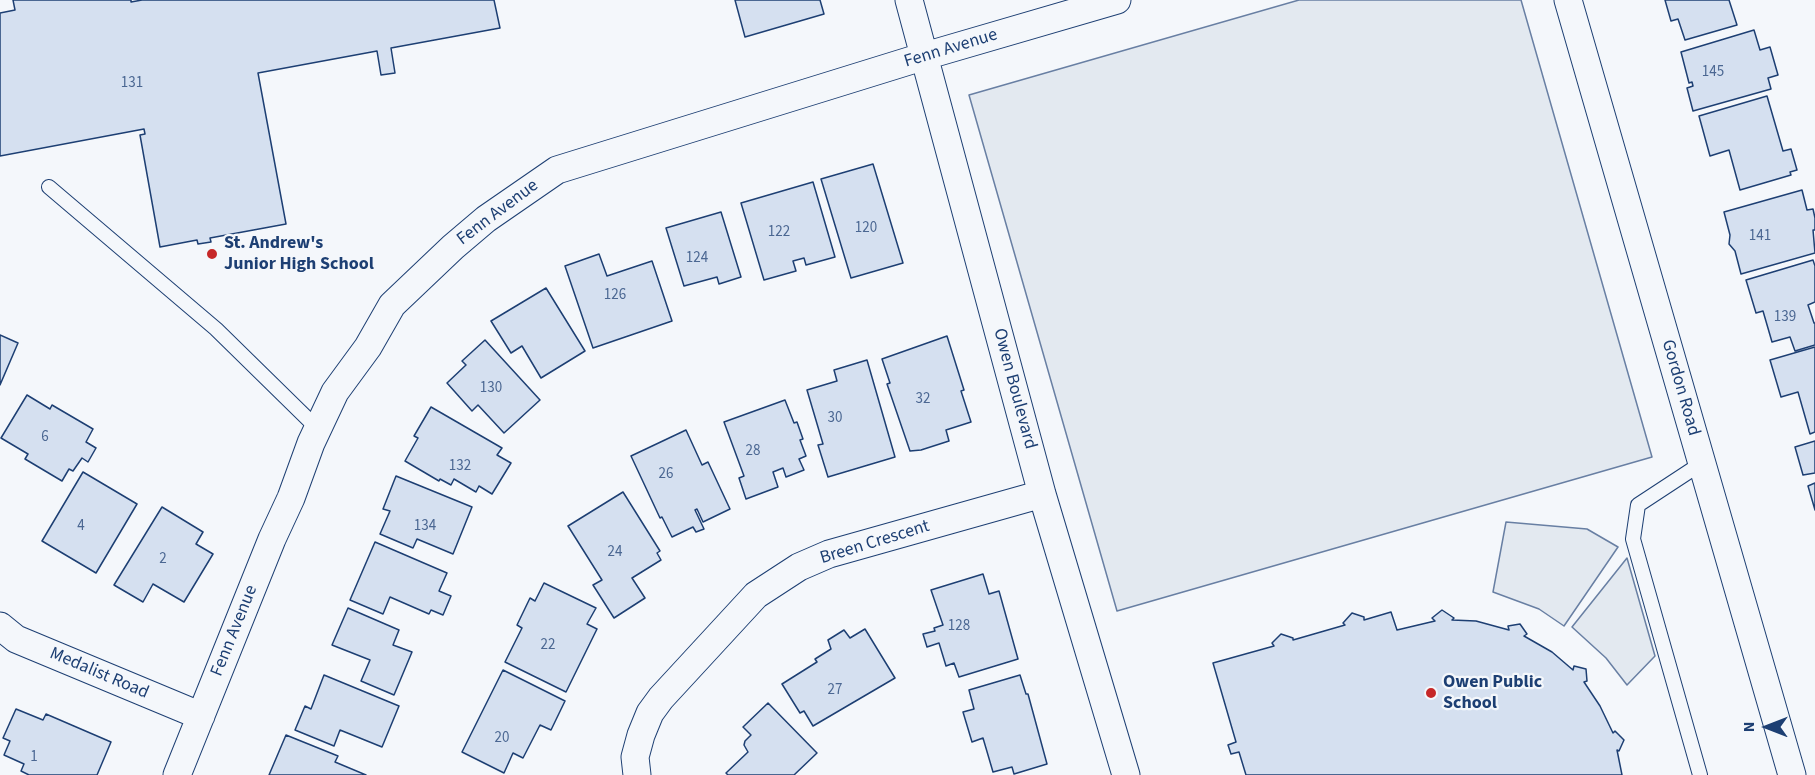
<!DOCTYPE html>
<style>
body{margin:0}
#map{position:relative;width:1815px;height:775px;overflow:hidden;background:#f4f7fb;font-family:"Source Sans 3",sans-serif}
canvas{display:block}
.north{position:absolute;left:1737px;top:697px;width:60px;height:60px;-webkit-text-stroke:4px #f4f7fb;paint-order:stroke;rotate:270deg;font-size:16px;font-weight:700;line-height:24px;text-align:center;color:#1d3f73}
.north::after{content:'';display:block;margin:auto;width:21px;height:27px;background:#1d3f73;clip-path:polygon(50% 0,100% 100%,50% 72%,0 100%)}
</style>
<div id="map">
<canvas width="1815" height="775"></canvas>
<div class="north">N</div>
</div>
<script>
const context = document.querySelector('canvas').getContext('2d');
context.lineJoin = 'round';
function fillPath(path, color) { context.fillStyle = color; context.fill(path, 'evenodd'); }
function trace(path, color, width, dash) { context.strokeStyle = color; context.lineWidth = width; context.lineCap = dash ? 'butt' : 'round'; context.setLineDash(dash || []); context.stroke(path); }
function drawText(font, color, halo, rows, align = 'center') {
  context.font = font + ' "Source Sans 3",sans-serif'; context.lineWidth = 4.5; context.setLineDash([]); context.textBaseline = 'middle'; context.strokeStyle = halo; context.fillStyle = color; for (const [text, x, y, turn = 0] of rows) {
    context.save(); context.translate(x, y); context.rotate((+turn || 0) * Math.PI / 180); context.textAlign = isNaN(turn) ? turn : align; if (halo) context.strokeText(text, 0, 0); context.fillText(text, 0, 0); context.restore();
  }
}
const green = new Path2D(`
 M1299,0H1521L1652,457L1117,611L969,95Z
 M1506,522L1587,529L1618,547L1564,626L1539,609L1493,592Z
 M1627,558L1655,656L1627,685L1606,658L1572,627Z`);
fillPath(green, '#e3e9f0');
trace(green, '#687fa3', 1.5);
const building = new Path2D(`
 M13,0H131V2L142,0H494L500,28L391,48L395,73L381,75L377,51L258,73L286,224L210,238L211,242L198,244L197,240L160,247L140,135L145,134L144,129L0,156V13L15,10Z
 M735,0H820L824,14L745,37Z
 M1665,0H1729L1737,25L1685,40L1678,19L1671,21Z
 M1754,30L1760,50L1770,47L1778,75L1768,78L1771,89L1693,111L1687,88L1693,86L1692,82L1689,83L1681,52Z
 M1767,96L1783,151L1791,149L1797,170L1790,172L1791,175L1740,190L1729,150L1710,156L1699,116Z
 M873,164L903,263L851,278L821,179Z
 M813,182L835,257L806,265L804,258L793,261L796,271L764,280L741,203Z
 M1802,190L1807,210L1813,209L1815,218V230H1813L1815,253L1741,274L1735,251L1729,244L1730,235L1724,212Z
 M721,212L741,277L719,284L717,277L684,286L666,228Z
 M599,254L607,276L652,261L672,321L593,348L565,266Z
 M1813,260L1815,266V302L1808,305L1814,323H1815V345L1795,351L1790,337L1772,342L1763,311L1756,313L1746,280Z
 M546,288L585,351L541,378L522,346L511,353L491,321Z
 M0,335L18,343L0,385Z
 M947,336L964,390L961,391L971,422L946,430L949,441L921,450L910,451L887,384L890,383L882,359Z
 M485,340L540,400L504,433L478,405L472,411L447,383L466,365L462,361Z
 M1815,347V432L1810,434L1798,392L1781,397L1770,360Z
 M867,360L895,457L828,477L818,445L823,444L807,390L837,381L834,370Z
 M27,395L50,409L52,405L93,429L86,442L96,448L88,462L82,458L73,471L69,469L62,481L25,459L28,454L1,438Z
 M785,400L794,423L797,422L803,439L800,440L806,456L799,459L804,470L786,477L783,468L773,472L778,487L746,499L739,478L744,476L724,422Z
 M431,407L502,448L497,455L511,463L492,494L479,486L476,492L454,479L451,485L440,479L439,481L405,461L418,438L414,436Z
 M686,430L702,465L708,462L730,509L703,522L697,509L695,510L704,529L696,532L693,527L672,537L662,517L660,518L631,456Z
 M1815,441V473L1803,475L1795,447Z
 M83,472L137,504L96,573L42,541Z
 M396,476L472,507L453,554L417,539L413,548L380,534L390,511L383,509Z
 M1815,483V510L1808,486Z
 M623,492L660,551L657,553L661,560L632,578L645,598L614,618L593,585L602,580L568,526Z
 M162,507L203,532L196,544L213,554L184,602L153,584L143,602L114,585Z
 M375,542L447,573L439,591L451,596L443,615L431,610L429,614L390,597L383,614L350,600Z
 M983,574L989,594L999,591L1018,659L959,677L954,663L946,666L939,643L927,647L923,634L935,631L934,628L943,625L931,590Z
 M544,583L596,608L587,624L597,629L566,692L505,662L522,628L517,625L530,598L535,601Z
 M348,608L399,630L393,645L412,652L394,695L361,681L370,660L332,645Z
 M1442,610L1454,618L1452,620L1476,621L1509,630L1508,626L1520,624L1527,634L1524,636L1552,652L1573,670L1574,666L1586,669L1587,681L1584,682L1600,706L1613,733L1615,731L1624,740L1619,751L1617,750L1622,775H1246L1239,752L1231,754L1228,745L1236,742L1213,663L1274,646L1272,643L1281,634L1293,638V640L1345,625L1343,623L1352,613L1364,617V620L1391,612L1397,630L1435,621L1432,618Z
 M865,629L895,678L813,726L804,711L800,713L782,684L817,662L815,659L831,649L828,640L844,630L850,638Z
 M503,670L565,701L551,730L540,725L523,758L513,753L504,773L462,752Z
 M324,675L399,706L382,747L340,730L334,746L295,730L305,706L311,709Z
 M1020,675L1026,694H1028L1047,764L1014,774L1012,767L993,772L983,738L972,742L963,712L974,709L969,690Z
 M768,703L817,753L794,775H728L726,773L748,752L744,745L745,741L751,735L743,727Z
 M16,709L43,720L46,714L111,742L97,775H29L21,771L24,764L4,755L10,741L3,738Z
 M286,735L338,756L335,762L366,775H269Z`);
fillPath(building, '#d5e0f0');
trace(building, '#1d3f73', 1.5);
const service = new Path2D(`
 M49,187L216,329L318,429
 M1700,775L1633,539L1638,505L1702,463`);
const minor = new Path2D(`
 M909,0L1042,494L1126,775
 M1568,0L1792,775
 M0,626L16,639L201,716
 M177,775L272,539L291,498L311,443L335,392L368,347L392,305L453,247L486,219L557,170L925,56L1117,0
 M637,775L635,757L641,735L650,713L661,698L756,595L799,567L829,554L1042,494`);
trace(service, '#1d3f73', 16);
trace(minor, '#1d3f73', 29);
trace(service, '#f4f7fb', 14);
trace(minor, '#f4f7fb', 27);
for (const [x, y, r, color] of [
 [212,254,6,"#c62828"],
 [1431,693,6,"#c62828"]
]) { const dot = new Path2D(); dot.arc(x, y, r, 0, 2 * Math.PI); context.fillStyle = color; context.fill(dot); trace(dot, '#f4f7fb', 2); }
drawText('15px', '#4b6792', null, [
 ["145",1713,73],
 ["131",132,84],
 ["120",866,229],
 ["122",779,233],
 ["141",1760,237],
 ["124",697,259],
 ["126",615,296],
 ["139",1785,318],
 ["130",491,389],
 ["32",923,400],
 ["30",835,419],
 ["6",45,438],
 ["28",753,452],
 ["132",460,467],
 ["26",666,475],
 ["4",81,527],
 ["134",425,527],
 ["24",615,553],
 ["2",163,560],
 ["128",959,627],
 ["22",548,646],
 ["27",835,691],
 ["20",502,739],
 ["1",34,758]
]);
drawText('18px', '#1d3f73', '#f4f7fb', [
 ["Fenn Avenue",951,49,-17],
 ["Fenn Avenue",498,213,-37],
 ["Gordon Road",1680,388,74],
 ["Owen Boulevard",1014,389,75],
 ["Breen Crescent",875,543,-17],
 ["Fenn Avenue",235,631,-68],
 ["Medalist Road",99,674,23]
]);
drawText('bold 18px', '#1d3f73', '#f4f7fb', [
 ["St. Andrew's",224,244],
 ["Junior High School",224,265],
 ["Owen Public",1443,683],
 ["School",1443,704]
], 'left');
</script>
